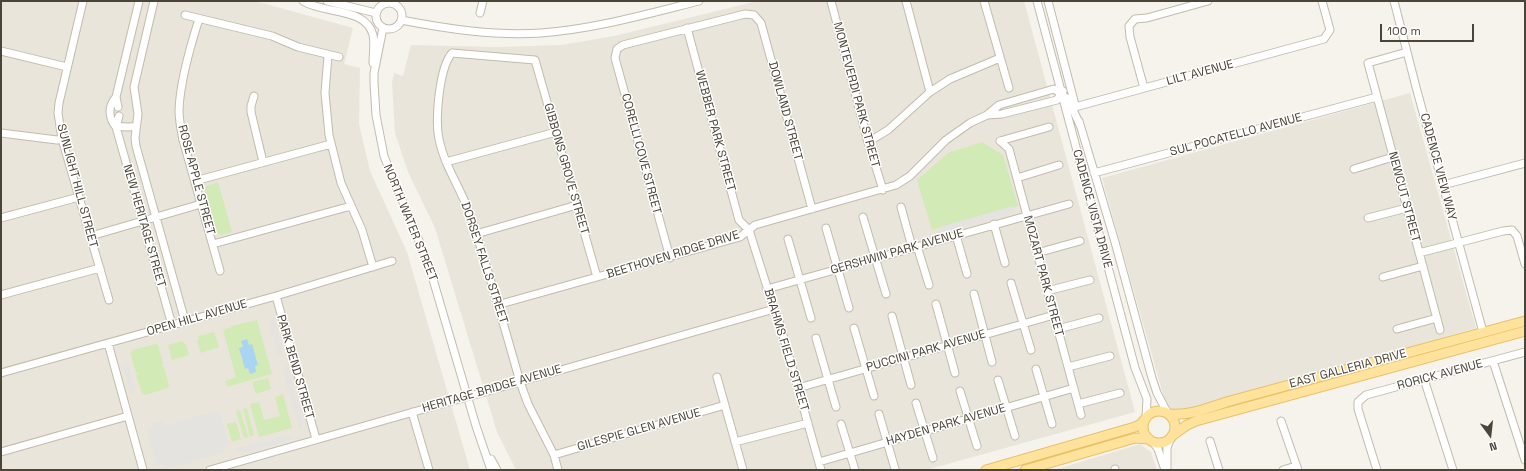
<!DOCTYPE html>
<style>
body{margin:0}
#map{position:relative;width:1526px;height:471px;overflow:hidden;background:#f6f3ec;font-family:"Space Grotesk",sans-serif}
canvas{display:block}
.frame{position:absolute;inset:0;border:2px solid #4b4439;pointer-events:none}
.north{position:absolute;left:1470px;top:415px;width:40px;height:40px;-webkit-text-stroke:3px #fff;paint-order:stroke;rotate:165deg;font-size:11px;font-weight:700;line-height:16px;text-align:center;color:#4b4439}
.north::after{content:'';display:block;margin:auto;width:14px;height:18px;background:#4b4439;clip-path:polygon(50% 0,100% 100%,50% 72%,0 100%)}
.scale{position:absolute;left:1380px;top:24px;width:94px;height:18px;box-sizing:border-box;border:2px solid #4b4439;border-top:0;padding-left:5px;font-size:12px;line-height:14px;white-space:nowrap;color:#4b4439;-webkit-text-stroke:3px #fff;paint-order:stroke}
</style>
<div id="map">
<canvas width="1526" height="471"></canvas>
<div class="frame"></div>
<div class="north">N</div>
<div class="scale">100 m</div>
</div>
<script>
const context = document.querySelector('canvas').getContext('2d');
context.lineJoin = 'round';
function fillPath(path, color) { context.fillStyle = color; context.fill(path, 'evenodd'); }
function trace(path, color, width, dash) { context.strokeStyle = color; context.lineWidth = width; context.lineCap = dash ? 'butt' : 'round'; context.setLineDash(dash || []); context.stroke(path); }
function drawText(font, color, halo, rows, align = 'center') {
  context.font = font + ' "Space Grotesk",sans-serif'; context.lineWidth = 3; context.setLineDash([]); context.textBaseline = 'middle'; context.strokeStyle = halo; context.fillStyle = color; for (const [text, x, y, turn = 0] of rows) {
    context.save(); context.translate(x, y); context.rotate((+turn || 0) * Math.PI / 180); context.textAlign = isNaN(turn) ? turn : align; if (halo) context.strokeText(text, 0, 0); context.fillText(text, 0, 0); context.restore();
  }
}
fillPath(new Path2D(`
 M1,1H255L353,28L344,64L360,68L359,124L370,171L407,252L470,470H1Z
 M758,1H1024L1135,412L926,470H516L497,432L435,228L408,172L395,133L392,82L394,73L403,76L411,45L497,47L562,45L614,36Z
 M1410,93L1476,328L1187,410H1171L1164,398L1102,178Z
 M1140,444L1151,452L1157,470H1054Z`), '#eae5da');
fillPath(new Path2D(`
 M982,142L1003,155L1018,206L932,230L917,180L948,153Z
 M218,182L232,232L221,235L217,233L205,189L207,186Z
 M257,320L272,374L227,387L225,381L236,377L223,330L231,327V326ZM243,347L254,350L258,365L255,366L243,362L241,355Z
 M214,332L219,347L201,353L197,341L199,340L198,336Z
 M183,341L184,344H186L189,355L172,360L168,345Z
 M156,344L158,345L163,364L162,366L164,367L169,386L168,388L145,395L142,393L136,375L138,373L136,372L130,353L132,352V350Z
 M268,378L271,389L256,394L252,382Z
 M283,394L292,428L259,437L250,404L259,402L264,420L280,416L275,397Z
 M247,408L254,435L250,437L243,409Z
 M240,410L248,437L244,438L236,411Z
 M236,422L241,439L232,442L227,424Z`), '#d2eab5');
fillPath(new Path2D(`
 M1013,206L1014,212L939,234L937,228Z
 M274,318L283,350L279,358L269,325Z
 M127,360L135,388L131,395L123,366Z
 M287,364L303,422L299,429L283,373Z
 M219,410L229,445L224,448L225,452L164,470L162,464L157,466L147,430L152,428L151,423L163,420L166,425Z
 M286,435L293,439L243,454L235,449Z`), '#e5e3e0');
fillPath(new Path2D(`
 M247,339L249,345L252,344L258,365L255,366L256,372L250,374L248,368L245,369L239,348L243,347L241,341Z`), '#a9d4f2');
const minor = new Path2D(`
 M83,1L59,103L58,113L62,139L109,300
 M154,1L134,87L138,114L135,138L136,146L185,321
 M303,1C323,14 366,7 373,35C375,44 373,54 373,63
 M327,1L376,13
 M831,1L868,142L883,190
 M906,1L930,92
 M984,1L1009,88
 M1037,1L1135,368L1147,399L1146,417
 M1048,1L1075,105
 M1394,1L1416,87L1483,332
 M376 16a13 13 0 1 1 26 0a13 13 0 1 1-26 0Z
 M480,13L483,1
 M185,15L272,36L298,47L339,57
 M199,19C191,44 180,84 179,110C179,120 181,130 183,140L220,271
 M401,20C448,29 494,36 541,33C595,29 647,14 699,1
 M383,28L374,73V83L376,115L384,156L394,182L412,222L432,276L476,426L491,470
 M687,28L739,220L749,230L774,309L779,321L821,470
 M1,51L67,67
 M1407,52L1368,63L1440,330
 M328,56L325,93L329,135L341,183L362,230L373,267
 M1144,88L1130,37L1129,26L1135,19L1147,18L1208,1
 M254,96L251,106V112L263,162
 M116,97L118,107
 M1075,107L1324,39L1330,30L1322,1
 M987,115L1002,114L1057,100L1063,91
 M119,116L116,127L172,325
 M1079,121L1115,242L1152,378L1157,393L1167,412
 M136,126C129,128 123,126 116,127C108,117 108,106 116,97L139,1
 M1,133L57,140L62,139
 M1000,141L1009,149L1081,415
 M1000,141L1049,127
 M868,142L888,130L930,92L950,79L1000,58
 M446,162L556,132
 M1354,169L1393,157
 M1094,173L1377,97
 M1017,178L1059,165
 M195,181L331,144
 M1443,185L1525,163
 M901,207L912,247
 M863,217L886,294
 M1,218L79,197
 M1368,218L1407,208
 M994,224L1005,263
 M826,228L849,308
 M476,234L577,205
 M956,235L967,274
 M91,236L201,204
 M788,239L811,318
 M213,244L351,206
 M917,246L929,285
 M1037,253L1080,241
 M1419,253L1503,231L1512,230L1517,236L1525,264
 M670,258L615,58L617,49L623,45L745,14L754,15L761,23L812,209
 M1383,277L1423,266
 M1011,283L1031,350
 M767,289L1069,204
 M1047,291L1090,280
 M974,294L992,362
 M1,295L100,268
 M276,296L316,439
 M936,304L955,373
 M497,305L740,237L755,225L896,185L910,176L946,140L970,123L987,115L999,105L1054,89L1068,99L1080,125
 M892,316L911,385
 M854,328L874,396
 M1058,329L1099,318
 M1397,329L1437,318
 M816,338L836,407
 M108,343L143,470
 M1493,361L1525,460
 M1068,367L1110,356
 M1036,369L1052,424
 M1,373L276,296L392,261
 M717,377L743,470
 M1424,379L1453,470
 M998,380L1015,436
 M798,388L1054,315
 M960,391L977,446
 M484,392L774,309
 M916,403L933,458
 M1078,404L1120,393
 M412,412L429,470
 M879,414L895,469
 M1281,421L1298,470
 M841,424L855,470
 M1210,441L1219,470
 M735,442L808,423
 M1153,442L1158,449L1164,467
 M1,452L128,416
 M554,455L725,405
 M491,459L497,470
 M819,462L1074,388
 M1115,469V470
 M210,470L452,401
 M558,470L554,455L528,404L520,382C504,325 488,268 469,212C460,187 444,165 439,139C435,120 439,68 452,53L535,60L597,277
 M1167,470V448L1171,437
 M1283,470L1296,466
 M1377,470L1358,409V402L1366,395L1525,352`);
const major = new Path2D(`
 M1143 427a16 16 0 1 1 32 0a16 16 0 1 1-32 0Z
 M1170,414C1191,416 1210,407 1230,401L1525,321
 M1173,435L1187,425L1196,421L1525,331
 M986,470L1135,427L1141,424L1145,419
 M1025,470L1135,438L1149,439`);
trace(minor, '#c2bbae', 9);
trace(major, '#e6c16a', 11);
trace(minor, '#fff', 7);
trace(major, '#ffe39c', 9);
const minorBridge = new Path2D(`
 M452,401L484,392`);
trace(minorBridge, '#c2bbae', 9, []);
trace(minorBridge, '#fff', 7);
drawText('12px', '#4b4439', '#fff', [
 ["LILT AVENUE",1200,73,-15],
 ["MONTEVERDI PARK STREET",856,95,75],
 ["DOWLAND STREET",785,111,75],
 ["WEBBER PARK STREET",715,131,75],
 ["SUL POCATELLO AVENUE",1236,135,-15],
 ["CORELLI COVE STREET",641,154,75],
 ["CADENCE VIEW WAY",1438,167,75],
 ["GIBBONS GROVE STREET",566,169,74],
 ["ROSE APPLE STREET",196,180,75],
 ["SUNLIGHT HILL STREET",77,186,75],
 ["NEWCUT STREET",1404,197,75],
 ["CADENCE VISTA DRIVE",1092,209,75],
 ["NORTH WATER STREET",410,223,68],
 ["NEW HERITAGE STREET",144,226,74],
 ["GERSHWIN PARK AVENUE",897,252,-16],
 ["BEETHOVEN RIDGE DRIVE",673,255,-17],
 ["DORSEY FALLS STREET",484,263,72],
 ["MOZART PARK STREET",1043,276,75],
 ["OPEN HILL AVENUE",197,318,-16],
 ["BRAHMS FIELD STREET",786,350,73],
 ["PUCCINI PARK AVENUE",926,351,-16],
 ["PARK BEND STREET",295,367,74],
 ["EAST GALLERIA DRIVE",1348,369,-15],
 ["RORICK AVENUE",1440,375,-15],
 ["HERITAGE BRIDGE AVENUE",492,389,-16],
 ["HAYDEN PARK AVENUE",946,425,-16],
 ["GILESPIE GLEN AVENUE",639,430,-16]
]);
</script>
